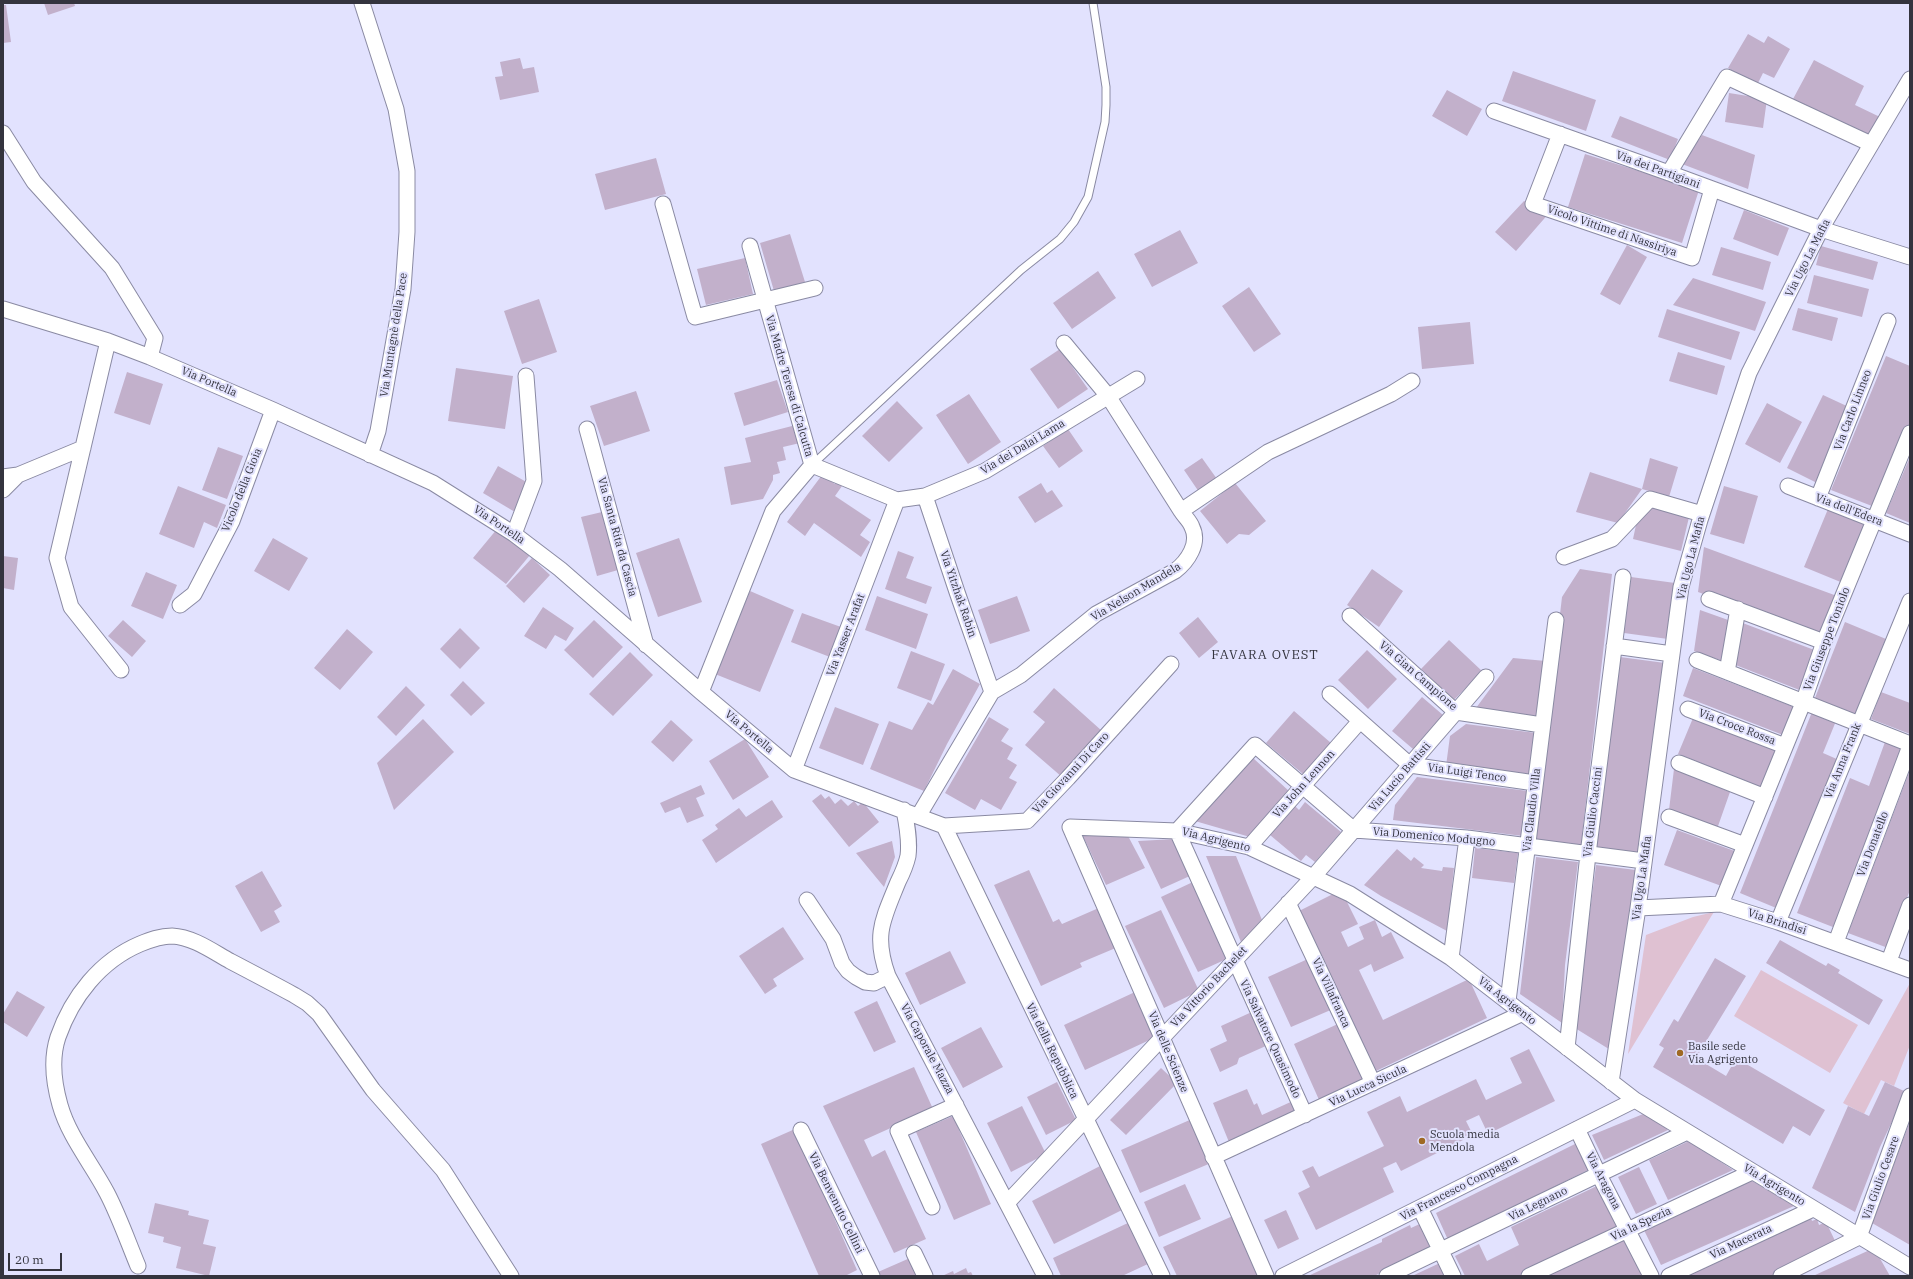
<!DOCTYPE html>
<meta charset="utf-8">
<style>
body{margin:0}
#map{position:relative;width:1913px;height:1279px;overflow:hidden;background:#e2e2fe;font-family:"IBM Plex Serif",serif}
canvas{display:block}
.frame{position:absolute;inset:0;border:4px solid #34343e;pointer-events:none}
.scale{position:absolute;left:8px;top:1253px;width:54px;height:18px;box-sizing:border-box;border:2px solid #34343e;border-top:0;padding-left:5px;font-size:12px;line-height:14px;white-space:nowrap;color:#34343e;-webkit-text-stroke:3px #e2e2fe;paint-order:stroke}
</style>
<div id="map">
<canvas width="1913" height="1279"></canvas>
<div class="frame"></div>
<div class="scale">20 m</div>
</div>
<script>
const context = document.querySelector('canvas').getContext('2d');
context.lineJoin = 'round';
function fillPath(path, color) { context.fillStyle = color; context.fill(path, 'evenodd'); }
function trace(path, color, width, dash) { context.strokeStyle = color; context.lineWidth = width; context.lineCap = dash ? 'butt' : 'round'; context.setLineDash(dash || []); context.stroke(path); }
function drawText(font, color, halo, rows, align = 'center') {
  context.font = font + ' "IBM Plex Serif",serif'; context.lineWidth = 4; context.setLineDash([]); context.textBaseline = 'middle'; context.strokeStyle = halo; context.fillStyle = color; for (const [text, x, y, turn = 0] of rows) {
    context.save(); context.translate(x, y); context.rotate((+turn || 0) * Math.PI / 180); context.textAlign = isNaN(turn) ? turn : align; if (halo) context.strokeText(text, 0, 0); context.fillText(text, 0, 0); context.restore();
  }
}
fillPath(new Path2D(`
 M1714,912L1712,915L1628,1054L1646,935L1693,917Z
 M1761,970L1858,1025L1830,1073L1734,1016Z
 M1910,983V1045L1894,1086L1881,1080L1864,1114L1843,1103Z`), '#dfc1d2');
fillPath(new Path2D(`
 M44,3H74L75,6L48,15Z
 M3,5H6L11,42L3,43Z
 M1748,34L1764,43L1768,36L1790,49L1774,78L1763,73L1757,85L1728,68Z
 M520,58L523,69L534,67L539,92L500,100L495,77L503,76L500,62Z
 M1814,60L1864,86L1855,105L1880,117L1869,138L1793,99Z
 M1513,71L1596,100L1586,131L1502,101Z
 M1447,90L1482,109L1467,136L1432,116Z
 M1729,93L1767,99L1763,128L1725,122Z
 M1620,116L1678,139L1670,160L1611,137Z
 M1702,135L1755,155L1748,189L1682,164Z
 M1585,154L1699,190L1682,243L1568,207Z
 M656,158L666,194L605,210L595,174Z
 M1524,201L1550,212L1516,251L1495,232Z
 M1744,210L1789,228L1778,256L1733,239Z
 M1180,230L1198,263L1152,287L1134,254Z
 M790,234L805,282L774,291L760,243Z
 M1627,245L1647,257L1620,305L1600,294Z
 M1821,246L1878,262L1873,280L1816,265Z
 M1721,247L1771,262L1763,290L1712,275Z
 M745,258L753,294L706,305L697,269Z
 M1098,271L1116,298L1072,329L1053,303Z
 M1814,275L1869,289L1862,317L1807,303Z
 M1693,278L1766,302L1755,331L1673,305Z
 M1249,287L1281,334L1254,352L1222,306Z
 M539,299L557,352L522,364L504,311Z
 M1798,308L1838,318L1832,341L1792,330Z
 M1667,309L1740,332L1731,360L1658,337Z
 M1470,322L1474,364L1422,369L1418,327Z
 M1060,349L1088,389L1058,409L1030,369Z
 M1678,352L1725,366L1717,395L1669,381Z
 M1886,356L1910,366V424L1877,508L1831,490Z
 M456,368L513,376L505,429L448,421Z
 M127,372L163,384L150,425L114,413Z
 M777,380L788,412L744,426L734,393Z
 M636,391L650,431L604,446L590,406Z
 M969,394L1001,442L968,464L936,415Z
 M1823,395L1851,408L1819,484L1787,468Z
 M897,401L923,428L889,462L862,436Z
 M1767,403L1802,422L1780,463L1745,444Z
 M796,425L800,443L783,447L786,460L777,462L780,473L773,475V480L763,499L731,505L724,467L751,462L745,438Z
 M1068,429L1083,451L1059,468L1043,446Z
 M218,447L243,456L227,499L202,490Z
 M1910,457V523L1886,513Z
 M1202,458L1217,479L1199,492L1184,470Z
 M1650,458L1678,467L1669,497L1642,489Z
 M498,466L530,484L515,512L483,493Z
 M1590,472L1642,489L1618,523L1576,512Z
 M822,475L835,484L836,482L842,486L835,496L871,520L860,535L870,542L861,557L814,523L805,536L787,522Z
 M1041,483L1047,493L1052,490L1063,506L1035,523L1018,497Z
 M1235,483L1266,521L1249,535L1239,534L1227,544L1200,511Z
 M178,486L226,505L217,528L204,522L194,548L159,534Z
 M1724,486L1758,496L1744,544L1710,534Z
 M1654,503L1690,513L1681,551L1633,539L1636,525Z
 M1828,509L1867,525L1843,583L1804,567Z
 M602,512L618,570L597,576L581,517Z
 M497,529L530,555L506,584L473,558Z
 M273,538L308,558L289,591L254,571Z
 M679,538L702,602L658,617L636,553Z
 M1704,547L1837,596L1822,637L1698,592Z
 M898,551L914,557L906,578L932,587L926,604L885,589Z
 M3,556L18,558L14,590L3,588Z
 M532,558L550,575L524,603L506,586Z
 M1372,569L1403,591L1379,627L1347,605Z
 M1580,569L1612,574L1581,845L1534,839L1562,597Z
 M146,572L177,585L163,619L131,606Z
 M1631,577L1675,583L1668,639L1624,633Z
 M750,591L794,610L760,692L715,674Z
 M877,596L928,614L916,649L865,630Z
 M1017,596L1030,631L990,644L978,610Z
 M543,607L574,628L566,641L555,635L546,649L524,636Z
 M1700,610L1731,621L1723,661L1694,651Z
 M802,613L841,627L830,657L791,642Z
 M1198,617L1218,642L1199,658L1179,633Z
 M123,620L146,641L132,657L108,636Z
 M594,620L623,647L593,678L564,650Z
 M1740,622L1817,651L1802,691L1733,664Z
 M1845,622L1886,639L1856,715L1815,698Z
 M460,628L480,648L460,669L440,649Z
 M347,629L373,652L340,690L314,668Z
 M1449,640L1482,671L1454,700L1421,669Z
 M1367,650L1397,679L1368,709L1338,680Z
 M911,651L945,664L931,701L897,688Z
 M630,652L653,675L613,716L589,694Z
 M1620,657L1665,663L1640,853L1595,847Z
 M1513,658L1546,661L1539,717L1476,708Z
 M1693,668L1794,707L1783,735L1683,696Z
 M953,669L980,684L947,744L924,791L870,769L889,721L912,730L928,702L933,705Z
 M463,681L485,703L471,716L450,695Z
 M406,686L425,705L396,736L377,717Z
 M1054,688L1102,731L1062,777L1025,745L1045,722L1033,712Z
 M1881,692L1910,703V734L1871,719Z
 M1422,697L1443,715L1413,749L1392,731Z
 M835,707L879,724L863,765L819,748Z
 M1294,711L1331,743L1303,774L1266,743Z
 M1812,712L1836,721L1823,753L1839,760L1781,910L1740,893Z
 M989,717L1009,729L1001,741L1013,748L1007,759L1017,765L1009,778L1017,782L1001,810L981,799L975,810L945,793Z
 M1693,718L1780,752L1766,789L1678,754Z
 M423,719L454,752L394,810L377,763Z
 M671,720L693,740L673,762L651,742Z
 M1466,724L1536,733L1531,777L1446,766L1450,736Z
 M745,739L769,777L733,800L709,761Z
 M1885,742L1906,750L1838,929L1797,913L1850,778L1869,786Z
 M1253,758L1290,792L1250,837L1195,821Z
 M1674,769L1730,792L1717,829L1669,810Z
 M1910,770V890L1888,948L1848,933Z
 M1417,777L1528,791L1523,836L1393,820L1395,805Z
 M701,785L705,794L696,798L704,816L687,823L680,807L665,813L660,803Z
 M821,794L825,799L829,796L835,804L841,799L848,806L854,801L858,806L863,802L879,822L849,847L812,801Z
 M772,800L783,817L716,863L702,840L718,829L715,825L739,808L746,817Z
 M1305,802L1341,832L1315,862L1306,855L1301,861L1270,835L1295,806L1299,810Z
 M1677,830L1740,853L1727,888L1664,865Z
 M1082,834L1128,836L1145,868L1106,885Z
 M1175,839L1192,875L1161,889L1138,841Z
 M892,841L895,857L884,887L856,853Z
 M1475,848L1518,853L1514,883L1472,878Z
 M1397,849L1411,861L1414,857L1424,865L1421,868L1442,871L1443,867L1454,868L1447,931L1381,896L1364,885Z
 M1206,856H1236L1262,920L1241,942Z
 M1536,857L1578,862L1565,965L1562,1023L1520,994Z
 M1596,865L1636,870L1612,1051L1575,1028Z
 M1029,870L1053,922L1059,919L1062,924L1101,907L1118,947L1080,963L1082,967L1041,986L994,885Z
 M262,871L282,906L274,911L280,922L261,932L235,886Z
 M1195,881L1231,957L1198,972L1161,897Z
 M1341,890L1358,924L1341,932L1348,947L1364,939L1359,927L1375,920L1382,937L1391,932L1404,958L1374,972L1371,964L1359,970L1383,1020L1469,979L1487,1018L1376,1071L1299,911Z
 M1161,910L1199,991L1164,1008L1125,926Z
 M783,927L804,959L773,979L777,986L765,994L739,956Z
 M1780,940L1826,966L1828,963L1840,970L1838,973L1883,1000L1869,1025L1766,963Z
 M950,951L966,983L920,1005L905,973Z
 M1310,958L1333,1009L1291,1027L1268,977Z
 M1715,958L1746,976L1696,1058L1726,1076L1736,1058L1825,1110L1810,1136L1793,1126L1783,1144L1653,1067L1664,1048L1659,1045L1674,1019L1678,1022Z
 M17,991L45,1007L27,1037L3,1022V1014Z
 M1135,992L1156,1037L1085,1070L1064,1025Z
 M877,1001L896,1042L874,1052L854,1012Z
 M1254,1011L1268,1045L1239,1058L1237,1064L1220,1072L1210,1049L1227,1041L1221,1026Z
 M1340,1023L1367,1081L1320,1102L1294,1044Z
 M981,1027L1003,1067L963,1088L941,1048Z
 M1529,1049L1555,1101L1488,1134L1479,1115L1466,1121L1473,1135L1401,1171L1396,1162L1383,1168L1394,1192L1316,1230L1298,1193L1310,1187L1302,1171L1313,1166L1319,1177L1384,1146L1367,1112L1400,1096L1407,1112L1476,1079L1486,1100L1522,1083L1510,1058Z
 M914,1067L933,1109L864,1140L872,1157L885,1150L926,1239L894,1253L823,1106Z
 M1161,1068L1177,1083L1126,1135L1110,1120Z
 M1057,1082L1076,1120L1046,1135L1027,1097Z
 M1885,1082L1906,1092L1880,1147L1855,1212L1812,1188L1848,1106L1869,1116Z
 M1247,1089L1254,1105L1257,1103L1262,1115L1295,1100L1302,1115L1231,1147L1213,1103Z
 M1022,1106L1046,1154L1011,1172L987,1123Z
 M1648,1112L1668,1130L1604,1160L1592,1135Z
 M953,1116L991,1204L954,1220L916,1132Z
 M1192,1119L1211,1163L1140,1193L1121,1150Z
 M1910,1121V1245L1872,1223Z
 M795,1129L857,1270L845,1276H819L761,1144Z
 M1689,1141L1733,1170L1668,1200L1649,1160Z
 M1579,1142L1592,1168L1448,1240L1436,1213Z
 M1102,1165L1124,1209L1054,1244L1032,1201Z
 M1639,1167L1657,1204L1636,1214L1618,1177Z
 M1749,1179L1794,1206L1661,1265L1643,1228Z
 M1185,1184L1201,1219L1159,1237L1144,1202Z
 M1601,1184L1621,1226L1518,1276H1465L1455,1256L1479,1244L1487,1261L1519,1245L1511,1227Z
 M155,1203L189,1211L188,1215L209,1220L203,1244L216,1247L209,1276L176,1268L181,1247L163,1242L164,1237L148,1233Z
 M1286,1210L1299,1239L1278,1249L1264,1220Z
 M1235,1215L1262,1276H1177L1163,1247Z
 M1810,1215L1812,1221L1817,1219L1819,1225L1826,1222L1837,1245L1772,1276H1680Z
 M1130,1222L1150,1263L1122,1276H1061L1053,1258Z
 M1424,1222L1436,1247L1374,1276H1308L1382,1242V1239L1410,1225L1411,1228Z
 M1627,1237L1646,1276H1545Z
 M1874,1248L1890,1276H1813Z
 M910,1258L919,1276H879L878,1272Z
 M1442,1262L1449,1276H1412Z
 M966,1268L968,1273L971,1272L973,1276H942L953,1271L954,1274Z`), '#c2b0cb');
const service = new Path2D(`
 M812,465L1021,270L1060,239L1074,222L1088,197L1105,122L1106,105V87L1093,3`);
const minor = new Path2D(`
 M362,3L396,109L407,171V232L403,289L378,431L370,455
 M1494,111L1669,173L1821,229L1910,257
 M3,133L34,182L112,268L155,338L150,357
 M1560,134L1533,204L1692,258L1712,189
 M1669,173L1727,77L1871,144
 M663,204L695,317L815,288
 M3,309L108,341L150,357L273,410L433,483L514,534L560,569L701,692L794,770L944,826L1027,821L1068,778L1171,664
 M108,341L57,558L71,607L121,670
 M587,429L646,645
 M812,465L897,500L925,496L985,471L1137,379
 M3,477L18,475L83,448
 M1788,486L1910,534
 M3,490L18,475
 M925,496L957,592L992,692
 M1818,498L1888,321
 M1181,511L1268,452L1391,394L1412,381
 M514,534L534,481L526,376
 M1564,557L1612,539L1650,499L1702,514
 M1709,599L1824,642
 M180,605L194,594L232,521L273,410
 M1350,616L1456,712L1542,725
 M1614,646L1672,654
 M1697,660L1910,744
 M1727,672L1738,609
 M701,692L773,511L812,465L750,246
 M1330,694L1410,765L1535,783
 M1688,709L1785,746
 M1679,763L1765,797
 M794,770L897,500
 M904,810C907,825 910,841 908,856C906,865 902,874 898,882C883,919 873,935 888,976L1045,1276
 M919,815L992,692L1021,675L1096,614L1175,571C1188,561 1200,543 1192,527C1190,521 1184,516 1181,511L1108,396L1064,343
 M1669,817L1745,845
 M944,826L1162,1276
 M1249,847L1360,721
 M807,900L833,939L842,963L848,971L856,977L865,982L874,983L888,976
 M1288,903L1373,1083
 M1721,904L1803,703L1824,642L1910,433
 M1638,908L1721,904L1778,922L1910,970
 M1778,922L1910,601
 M1836,942L1910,746
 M1451,958L1467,838
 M1889,961L1910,905
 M1508,1001L1556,620
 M1567,1048L1588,854L1623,577
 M1611,1082L1638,908L1681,587L1700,520L1749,373L1821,229L1910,79
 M1305,1115L1177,831L1255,745L1354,830L1467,838L1644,861
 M1577,1129L1599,1175L1651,1276
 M801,1130L872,1276
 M1213,1157L1523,1013
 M1007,1203L1314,876L1486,677
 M932,1207L898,1131L956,1105
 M1420,1208L1453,1276
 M914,1253L925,1276
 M138,1266C128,1242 119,1216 107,1193C92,1164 69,1137 60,1105C54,1084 51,1058 58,1037C72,997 100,961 140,944C150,940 160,936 172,936C193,937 212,951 230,961C251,972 272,983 294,995L307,1003L319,1014L373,1090L443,1170L511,1276
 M1266,1276L1070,827L1177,831L1249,847L1350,894L1451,958L1635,1100L1910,1267
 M1283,1276L1635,1100
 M1387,1276L1687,1132
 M1529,1276L1752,1172
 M1669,1276L1813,1209
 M1781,1276L1859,1237L1910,1096`);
trace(service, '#8a8aa3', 9);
trace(minor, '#8a8aa3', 17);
trace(service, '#fff', 7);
trace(minor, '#fff', 15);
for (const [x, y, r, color] of [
 [1680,1053,4,"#9f6923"],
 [1422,1141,4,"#9f6923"]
]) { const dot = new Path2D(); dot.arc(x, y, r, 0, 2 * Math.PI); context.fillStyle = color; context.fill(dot); trace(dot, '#e2e2fe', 1.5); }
drawText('11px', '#34343e', '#e2e2fe', [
 ["Via dei Partigiani",1658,170,20],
 ["Vicolo Vittime di Nassiriya",1612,231,19],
 ["Via Ugo La Mafia",1808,258,-63],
 ["Via Muntagnè della Pace",394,335,-81],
 ["Via Portella",209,382,23],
 ["Via Madre Teresa di Calcutta",789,386,74],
 ["Via Carlo Linneo",1853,410,-69],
 ["Via dei Dalai Lama",1023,447,-31],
 ["Vicolo della Gioia",242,490,-68],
 ["Via dell'Edera",1849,510,21],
 ["Via Portella",499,525,34],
 ["Via Santa Rita da Cascia",617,537,75],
 ["Via Ugo La Mafia",1691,558,-76],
 ["Via Nelson Mandela",1136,592,-31],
 ["Via Yitzhak Rabin",958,594,71],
 ["Via Yasser Arafat",846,635,-69],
 ["Via Giuseppe Toniolo",1827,639,-69],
 ["Via Gian Campione",1418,676,41],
 ["Via Croce Rossa",1737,727,21],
 ["Via Portella",749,732,40],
 ["Via Anna Frank",1843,761,-68],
 ["Via Giovanni Di Caro",1071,773,-47],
 ["Via Luigi Tenco",1467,773,8],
 ["Via Lucio Battisti",1400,777,-49],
 ["Via John Lennon",1304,784,-48],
 ["Via Claudio Villa",1532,810,-83],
 ["Via Giulio Caccini",1593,812,-83],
 ["Via Domenico Modugno",1434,837,5],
 ["Via Agrigento",1216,840,14],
 ["Via Donatello",1873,844,-69],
 ["Via Ugo La Mafia",1642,878,-82],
 ["Via Brindisi",1777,922,18],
 ["Via Vittorio Bachelet",1209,987,-47],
 ["Via Villafranca",1331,993,65],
 ["Via Agrigento",1507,1001,38],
 ["Via Salvatore Quasimodo",1270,1039,65],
 ["Via Caporale Mazza",927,1049,62],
 ["Via della Repubblica",1052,1051,64],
 ["Via delle Scienze",1168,1052,67],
 ["Via Lucca Sicula",1368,1086,-25],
 ["Via Giulio Cesare",1881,1178,-70],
 ["Via Aragona",1603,1181,63],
 ["Via Agrigento",1774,1185,31],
 ["Via Francesco Compagna",1459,1188,-27],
 ["Via Benvenuto Cellini",836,1203,64],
 ["Via Legnano",1538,1204,-26],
 ["Via la Spezia",1641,1224,-25],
 ["Via Macerata",1741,1242,-25]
]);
drawText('11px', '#34343e', '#e2e2fe', [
 ["Basile sede",1688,1047],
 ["Via Agrigento",1688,1060],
 ["Scuola media",1430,1135],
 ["Mendola",1430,1148]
], 'left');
context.letterSpacing = '1px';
drawText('13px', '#34343e', '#e2e2fe', [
 ["FAVARA OVEST",1265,655]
]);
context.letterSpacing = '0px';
</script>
